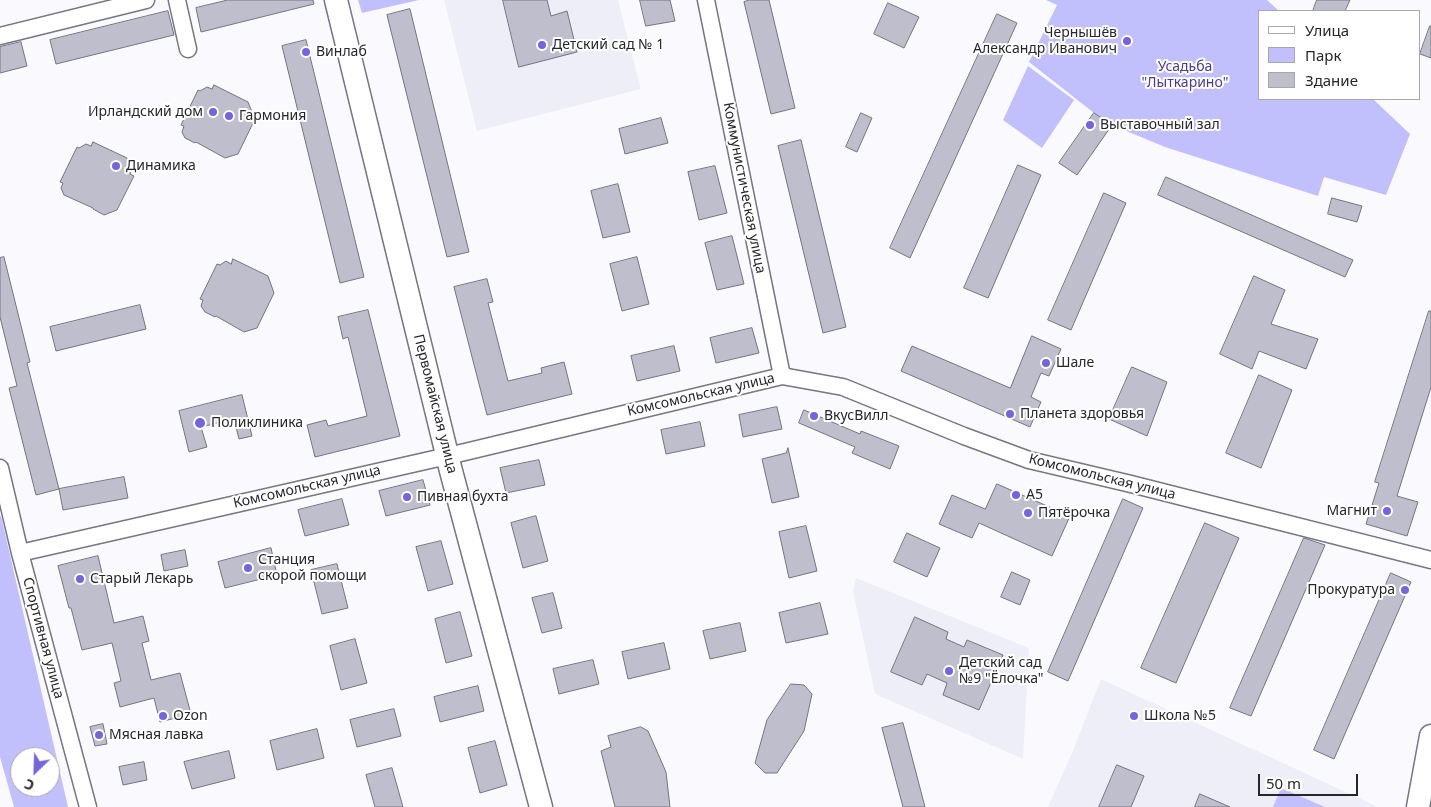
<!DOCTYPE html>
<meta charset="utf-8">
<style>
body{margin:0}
#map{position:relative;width:1431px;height:807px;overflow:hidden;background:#fafafe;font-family:"Noto Sans",sans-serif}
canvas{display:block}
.legend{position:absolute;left:1258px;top:10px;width:162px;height:90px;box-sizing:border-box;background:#fff;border:1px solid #a8a8ab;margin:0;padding:6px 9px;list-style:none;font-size:15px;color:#26262c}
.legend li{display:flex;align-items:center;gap:10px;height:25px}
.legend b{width:25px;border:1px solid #a8a8ab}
.north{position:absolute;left:10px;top:747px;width:50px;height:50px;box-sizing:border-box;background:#fff;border:1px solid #a8a8ab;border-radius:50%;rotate:204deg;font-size:14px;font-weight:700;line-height:20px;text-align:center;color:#26262c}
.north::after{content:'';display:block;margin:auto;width:18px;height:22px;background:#7664df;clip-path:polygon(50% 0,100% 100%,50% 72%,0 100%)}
.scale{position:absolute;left:1258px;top:774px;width:100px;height:22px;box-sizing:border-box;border:2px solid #26262c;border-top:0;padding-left:6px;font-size:15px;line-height:18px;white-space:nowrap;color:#26262c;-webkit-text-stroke:4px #fff;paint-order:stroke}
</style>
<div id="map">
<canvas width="1431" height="807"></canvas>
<ul class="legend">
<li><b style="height:6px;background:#fff"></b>Улица</li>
<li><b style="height:14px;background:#c2bffd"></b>Парк</li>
<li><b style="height:14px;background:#bebecd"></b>Здание</li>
</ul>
<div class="north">С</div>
<div class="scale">50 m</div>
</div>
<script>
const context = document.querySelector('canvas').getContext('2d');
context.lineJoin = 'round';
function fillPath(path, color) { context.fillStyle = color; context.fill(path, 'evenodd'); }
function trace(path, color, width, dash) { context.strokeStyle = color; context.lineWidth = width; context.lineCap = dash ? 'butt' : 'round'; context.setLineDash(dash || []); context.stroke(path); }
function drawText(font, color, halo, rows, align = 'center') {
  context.font = font + ' "Noto Sans",sans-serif'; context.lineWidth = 4; context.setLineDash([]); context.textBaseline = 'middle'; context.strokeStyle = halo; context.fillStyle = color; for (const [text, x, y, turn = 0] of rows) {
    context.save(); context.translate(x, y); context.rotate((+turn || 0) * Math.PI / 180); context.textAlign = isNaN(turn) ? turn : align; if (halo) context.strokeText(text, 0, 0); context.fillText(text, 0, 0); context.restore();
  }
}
fillPath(new Path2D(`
 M444,0H618L641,89L477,131Z
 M856,578L1029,648L1023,759L875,694L853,591Z
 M1101,679L1376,806L1375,807H1048L1072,753Z`), '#eeeef8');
fillPath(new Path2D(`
 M358,0H419L362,13Z
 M1046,0H1267L1279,11H1260V99H1373L1410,134L1386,195L1324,177L1318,196L1165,147L1112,125L1094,113L1029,62L1057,5Z
 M1028,66L1074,100L1042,148L1003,120Z
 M0,516H1L68,807H14L0,757ZM20,757H50V787H20Z
 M1281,788L1325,807H1273Z`), '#c2bffd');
const building = new Path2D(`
 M228,0H313L314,4L201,32L196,8Z
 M503,0H547L551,16L567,11L577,52L519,67Z
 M640,0H670L675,21L646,26Z
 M750,0H769L795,108L771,114L744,2Z
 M1317,0H1350L1345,11H1313Z
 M888,3L919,17L904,48L874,34Z
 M410,9L469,252L447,257L387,15Z
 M168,11L174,35L56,64L50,40Z
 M997,14L1017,23L910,258L890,248Z
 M1430,26H1431V58L1420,54Z
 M306,40L364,277L340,283L282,46Z
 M21,42L27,66L0,73V47Z
 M214,85L248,102L255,119L238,154L225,158L196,142L195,143L185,138L182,132L184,126L181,125L198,90L200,91L207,87L212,89Z
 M861,113L872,118L857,152L846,147Z
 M1094,113L1112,125L1077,175L1059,163Z
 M661,118L668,143L625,154L619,129Z
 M801,140L846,327L823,333L778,146Z
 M93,142L127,158L132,169L130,174L134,176L117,210L104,215L93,209V208L64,195L61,188L63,183L60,182L77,147L79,148L86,144L91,146Z
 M1018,165L1041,175L988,298L964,288Z
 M715,166L727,213L699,220L688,172Z
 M1166,177L1353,260L1345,277L1158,195Z
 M618,184L630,232L603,238L591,191Z
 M1104,193L1126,203L1071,330L1048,320Z
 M1332,198L1362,206L1357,222L1328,214Z
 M732,236L744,284L717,290L705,243Z
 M4,257L30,362L27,363L59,489L36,495L9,388L17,386L0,317V258Z
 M637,257L649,304L622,311L610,264Z
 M233,259L268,276L274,293L257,328L244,332L216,316L215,317L205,312L201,306L203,300L200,299L217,264L220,265L226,261L231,264Z
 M1254,276L1285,290L1271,324L1318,339L1306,369L1259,351L1252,369L1220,354Z
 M487,279L493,302L488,303L508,381L542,373L541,368L564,362L572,394L487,415L454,287Z
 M140,305L146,329L56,351L50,327Z
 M368,310L400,436L315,457L307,425L326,420L328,426L367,416L348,337L343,339L338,317Z
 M1429,311H1431V387L1397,496L1418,502L1407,536L1366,524L1379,483L1375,482Z
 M752,328L759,353L716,363L710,338Z
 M1032,336L1061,349L1049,376L1041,373L1031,397L1041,402L1030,427L901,371L912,346L1010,388Z
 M674,346L680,371L637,381L631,356Z
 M1132,367L1167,382L1147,436L1109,419Z
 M1259,375L1292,390L1261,468L1226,453Z
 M242,395L252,436L239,439L234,419L201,427L207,447L189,452L179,411Z
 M777,407L782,429L743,437L739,415Z
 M804,410L860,434L861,431L899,446L890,469L852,453L855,447L799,423Z
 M700,422L705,446L666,454L661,430Z
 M788,448L799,497L772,503L762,459L786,453Z
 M539,460L545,485L506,493L500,468Z
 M124,477L128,498L63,510L59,489Z
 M423,480L430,505L386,516L379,491Z
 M997,484L1070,516L1052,556L979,523L972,538L939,524L952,495L985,509Z
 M342,499L349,525L305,536L298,510Z
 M1123,499L1143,508L1068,681L1048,672Z
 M536,516L548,561L523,568L511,523Z
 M1205,523L1239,538L1176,683L1141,668Z
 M806,526L817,571L789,578L779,532Z
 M907,533L940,548L927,577L894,562Z
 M1304,538L1325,545L1251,716L1230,708Z
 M441,541L453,584L428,591L416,547Z
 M271,548L277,575L225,588L218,562Z
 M185,550L188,566L164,571L161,555Z
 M98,556L114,623L143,616L149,641L142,643L151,680L180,673L191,714L160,722L154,698L120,707L114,683L121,681L112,643L82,650L71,608H69L58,566Z
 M337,564L348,608L322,614L311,570Z
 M1012,572L1030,580L1020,605L1001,597Z
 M1391,573L1411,582L1334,759L1314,750Z
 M553,593L562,628L542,633L532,598Z
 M820,603L828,634L786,643L779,613Z
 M460,612L472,656L446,663L435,619Z
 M915,617L948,632L946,639L964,647L967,640L1003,655L979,710L943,695L947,683L927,674L922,685L891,672Z
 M740,623L746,651L710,659L703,631Z
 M355,639L367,683L341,690L330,646Z
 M664,643L670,669L628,679L622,652Z
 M593,660L599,684L559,694L553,669Z
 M791,684L804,685L812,694L804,731L777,773H765L755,763L767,720Z
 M478,686L484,711L440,722L434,697Z
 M394,709L401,736L357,747L350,720Z
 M903,723L925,807H903L882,728Z
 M103,724L107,744L95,746L90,727Z
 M641,727L648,731L666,772L670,807H615L601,751L611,747L608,736Z
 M317,729L324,758L277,770L270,741Z
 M495,741L507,785L480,793L468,748Z
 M229,751L235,778L192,789L184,762Z
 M144,762L147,780L123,785L119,767Z
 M1117,765L1144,776L1131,807H1099Z
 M392,768L403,807H375L366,775Z
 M1200,794L1230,807H1195Z`);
fillPath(building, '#bebecd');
trace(building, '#747482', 1);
const street = new Path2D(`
 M177,0L188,49
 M706,0L782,376
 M0,36L146,0
 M0,468L20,553L88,807
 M20,553L465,452L782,376L843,387L964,436L1029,460L1131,484L1431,560`);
const secondary = new Path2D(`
 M336,0L451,471L541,807
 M1418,807L1431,736`);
trace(street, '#767684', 19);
trace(secondary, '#767684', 25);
trace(street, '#fff', 16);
trace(secondary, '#fff', 22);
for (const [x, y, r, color] of [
 [1127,41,5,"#7664df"],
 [542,45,5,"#7664df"],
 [306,52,5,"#7664df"],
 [213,112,5,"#7664df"],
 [229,116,5,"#7664df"],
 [1090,125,5,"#7664df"],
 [116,166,5,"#7664df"],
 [1046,363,5,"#7664df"],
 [1010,414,5,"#7664df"],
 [814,416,5,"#7664df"],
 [200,423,6,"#7664df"],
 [1016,495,5,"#7664df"],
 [407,497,5,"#7664df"],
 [1387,511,5,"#7664df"],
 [1028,513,5,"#7664df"],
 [248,568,5,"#7664df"],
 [80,579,5,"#7664df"],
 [1405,590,5,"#7664df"],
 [949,671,5,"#7664df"],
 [163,716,5,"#7664df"],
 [1134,716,5,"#7664df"],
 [99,735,5,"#7664df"]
]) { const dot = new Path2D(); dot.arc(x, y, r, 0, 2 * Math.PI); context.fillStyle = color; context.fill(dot); trace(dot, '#fff', 2); }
drawText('14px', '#26262c', '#fff', [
 ["Чернышёв",1117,33,"right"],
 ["Александр Иванович",1117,49,"right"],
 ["Детский сад № 1",552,45],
 ["Винлаб",316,52],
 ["Ирландский дом",203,112,"right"],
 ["Гармония",239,116],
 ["Выставочный зал",1100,125],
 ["Динамика",126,166],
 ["Шале",1056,363],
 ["Планета здоровья",1020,414],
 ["ВкусВилл",824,416],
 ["Поликлиника",211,423],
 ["А5",1026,495],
 ["Пивная бухта",417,497],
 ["Магнит",1377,511,"right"],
 ["Пятёрочка",1038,513],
 ["Станция",258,560],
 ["скорой помощи",258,576],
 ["Старый Лекарь",90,579],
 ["Прокуратура",1395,590,"right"],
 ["Детский сад",959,663],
 ["№9 \"Ёлочка\"",959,679],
 ["Ozon",173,716],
 ["Школа №5",1144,716],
 ["Мясная лавка",109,735]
], 'left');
drawText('14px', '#4a3999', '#fff', [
 ["Усадьба",1185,67],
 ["\"Лыткарино\"",1185,83]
]);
drawText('14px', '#26262c', '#fff', [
 ["Коммунистическая улица",744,188,79],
 ["Комсомольская улица",701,395,-13],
 ["Первомайская улица",435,404,76],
 ["Комсомольская улица",1102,477,14],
 ["Комсомольская улица",307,487,-13],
 ["Спортивная улица",43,638,75]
]);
</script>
